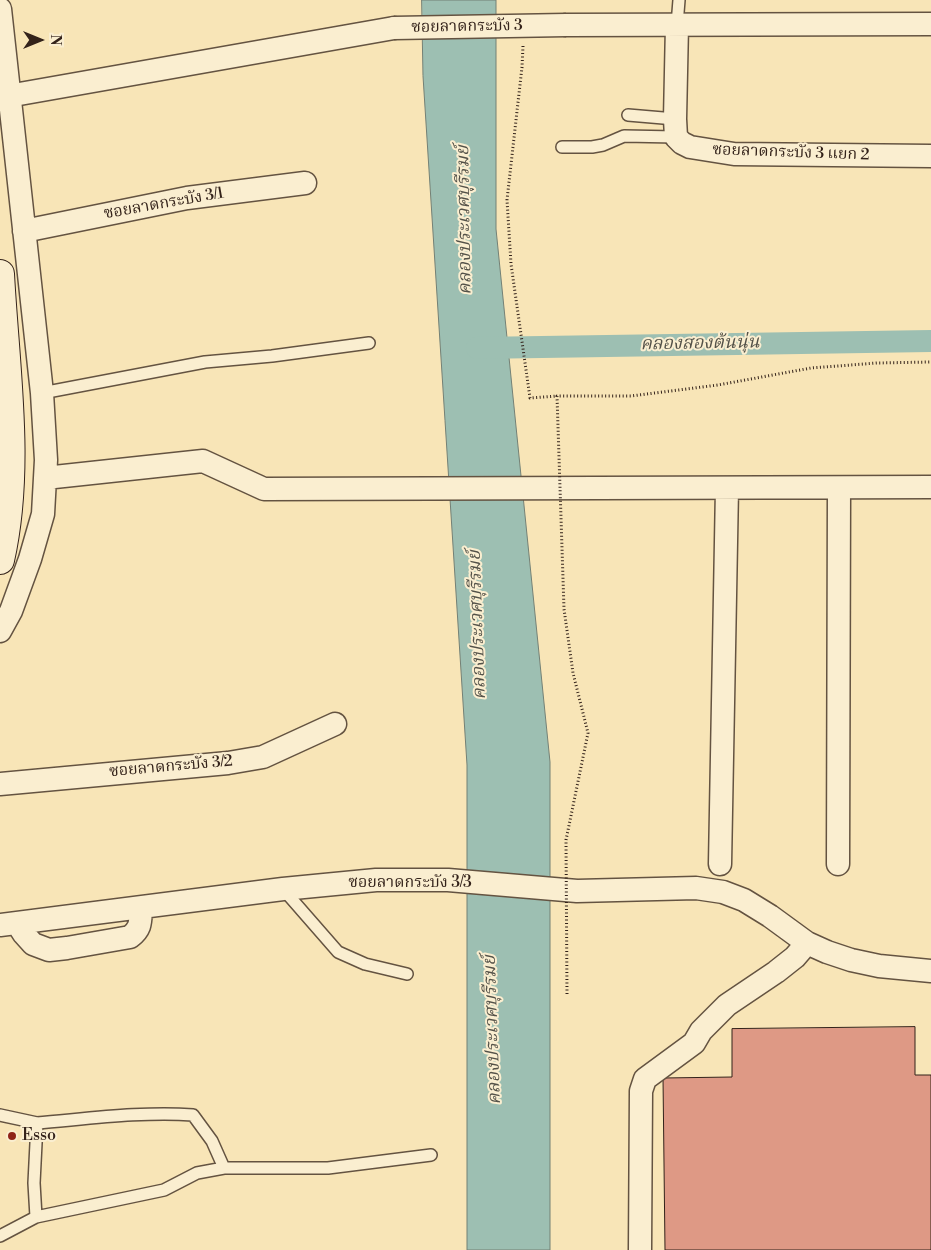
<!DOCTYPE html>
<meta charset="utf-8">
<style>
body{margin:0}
#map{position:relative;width:931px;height:1250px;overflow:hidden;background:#f8e5b7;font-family:"Libre Bodoni",serif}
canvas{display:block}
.north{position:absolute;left:15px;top:15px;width:50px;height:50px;-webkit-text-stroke:4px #faeed0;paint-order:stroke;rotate:90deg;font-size:14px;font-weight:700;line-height:20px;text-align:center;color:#33221a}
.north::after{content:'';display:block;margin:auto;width:18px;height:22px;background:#33221a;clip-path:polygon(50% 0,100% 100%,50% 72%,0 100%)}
</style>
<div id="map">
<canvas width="931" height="1250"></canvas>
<div class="north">N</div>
</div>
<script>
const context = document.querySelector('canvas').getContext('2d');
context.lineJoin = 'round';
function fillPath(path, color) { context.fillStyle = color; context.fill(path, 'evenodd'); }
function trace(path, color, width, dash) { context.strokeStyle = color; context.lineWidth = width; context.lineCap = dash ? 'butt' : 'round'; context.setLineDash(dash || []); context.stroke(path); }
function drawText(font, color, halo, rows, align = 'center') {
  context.font = font + ' "Libre Bodoni","Noto Serif Thai",serif'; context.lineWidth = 4; context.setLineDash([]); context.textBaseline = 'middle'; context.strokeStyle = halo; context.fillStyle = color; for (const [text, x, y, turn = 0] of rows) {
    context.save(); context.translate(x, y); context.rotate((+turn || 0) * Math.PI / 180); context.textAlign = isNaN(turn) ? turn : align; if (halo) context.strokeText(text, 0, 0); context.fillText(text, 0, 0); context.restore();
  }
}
const water = new Path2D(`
 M422,0H496V229L550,762V1250H467V765L423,76Z`);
fillPath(water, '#9dbfb2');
trace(water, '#738075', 1);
trace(new Path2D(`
 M477,348L931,341`), '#9dbfb2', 22);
const building = new Path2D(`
 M915,1027V1075H931V1250H665L663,1078L732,1077V1029Z`);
fillPath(building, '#de9985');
trace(building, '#33221a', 1);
const lane = new Path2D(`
 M677,25L679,0
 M628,115L675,119
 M562,147H592L603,145L624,136L676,137
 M42,393L205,362L272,356L369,343
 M283,889L338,952L365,964L407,974
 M0,1115L37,1123L34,1183L36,1217L0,1236
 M37,1123C86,1119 144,1111 193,1115L212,1141L224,1168H328L431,1155
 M36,1217L164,1190L197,1173L224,1168`);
const street = new Path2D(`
 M0,9L42,393L46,460L43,514L30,559L11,611L0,631
 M566,25L931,24
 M677,25L675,119L676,137L682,143L690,147L734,154L931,156
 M8,96L394,28
 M24,231L187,198L305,183
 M45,478L203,461L264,489L931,487
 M0,784L228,763L263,757L335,724
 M720,864L727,488
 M838,864L839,488
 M17,923L24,934L33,944L49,950L67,948L130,937C142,928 140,921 141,907
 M0,925L283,889L376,880H448L577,891L696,888L723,892L744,900L770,916L807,943L827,952L851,960L879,966L931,971
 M640,1250L641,1091L645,1079L694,1043L701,1031L727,1005L776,972L795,957L807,943`);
const secondary = new Path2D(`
 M0,274C5,368 21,467 0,560`);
trace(lane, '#645341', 14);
trace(street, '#645341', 25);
trace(secondary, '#33221a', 30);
trace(new Path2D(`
 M523,46L522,67L507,200L511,264L530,398L557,396`), '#33221a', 3, [1, 2.5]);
trace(lane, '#faeed0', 11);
trace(street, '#faeed0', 22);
trace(secondary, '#faeed0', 28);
const streetBridge = new Path2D(`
 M394,28L566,25`);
trace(streetBridge, '#645341', 25, []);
trace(new Path2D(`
 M567,994L566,840L588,733L573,673L564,609L557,396H631L718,385L811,368L877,363L931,362`), '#33221a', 3, [1, 2.5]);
trace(streetBridge, '#faeed0', 22);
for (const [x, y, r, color] of [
 [12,1136,5,"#8f2418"]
]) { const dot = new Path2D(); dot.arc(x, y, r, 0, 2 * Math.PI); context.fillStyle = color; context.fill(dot); trace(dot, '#faeed0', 2); }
drawText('16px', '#33221a', '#faeed0', [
 ["ซอยลาดกระบัง 3",467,27,-1],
 ["ซอยลาดกระบัง 3 แยก 2",791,153,2],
 ["ซอยลาดกระบัง 3/1",164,204,-10],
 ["ซอยลาดกระบัง 3/2",171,767,-5],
 ["ซอยลาดกระบัง 3/3",410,883]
]);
drawText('16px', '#33221a', '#faeed0', [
 ["Esso",22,1136]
], 'left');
drawText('italic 18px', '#535148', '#faeed0', [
 ["คลองประเวศบุรีรมย์",465,220,-91],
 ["คลองสองต้นนุ่น",700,344,-1],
 ["คลองประเวศบุรีรมย์",478,625,-92],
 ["คลองประเวศบุรีรมย์",493,1030,-92]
]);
</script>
